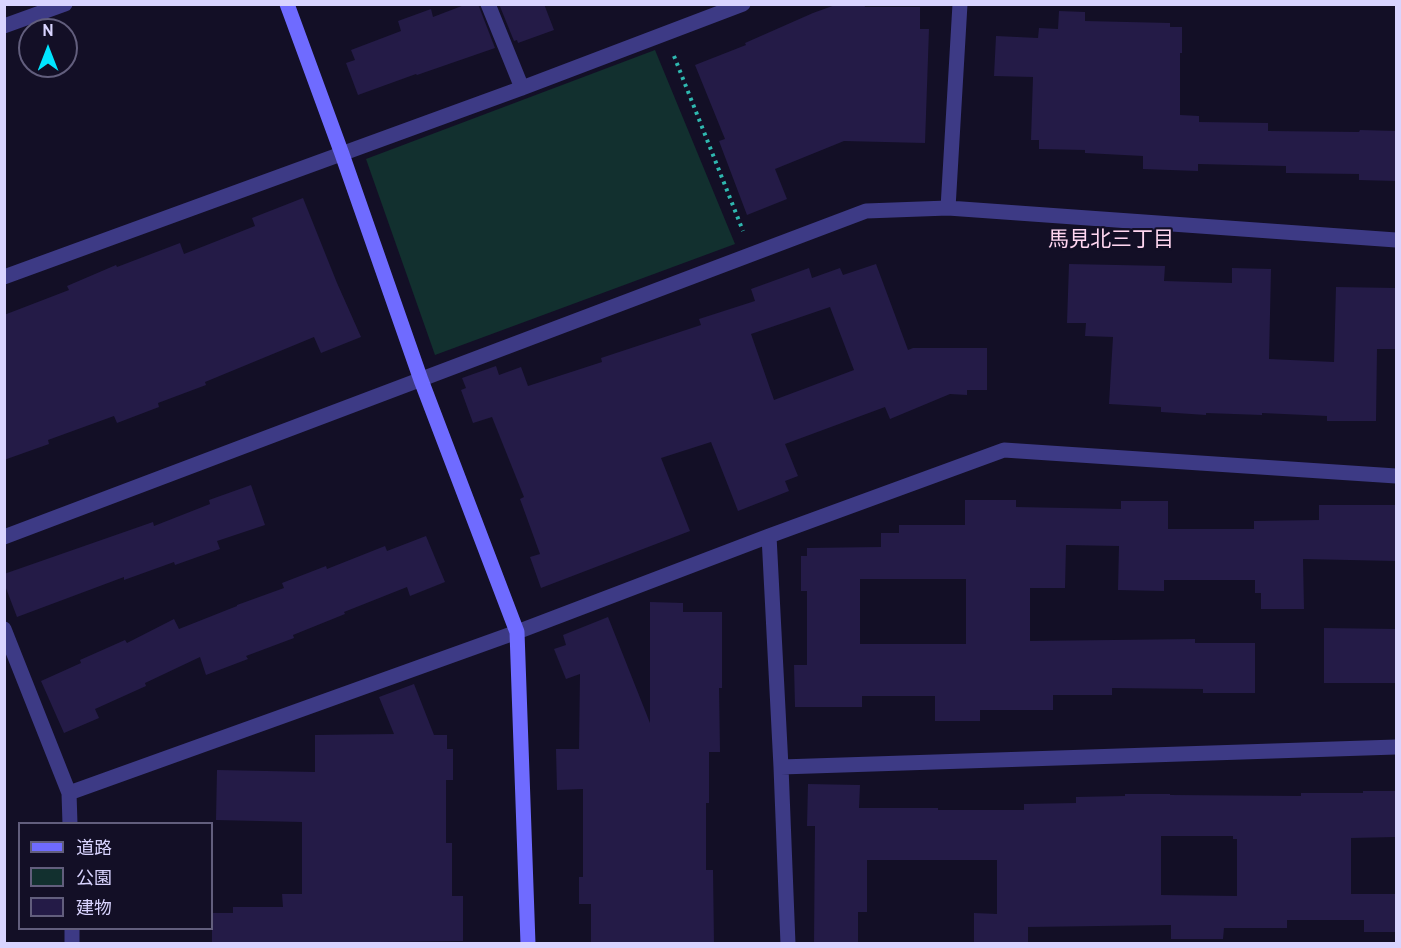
<!DOCTYPE html>
<meta charset="utf-8">
<style>
body{margin:0}
#map{position:relative;width:1401px;height:948px;overflow:hidden;background:#130f26;font-family:Overpass,"Noto Sans JP",sans-serif}
canvas{display:block}
.frame{position:absolute;inset:0;border:6px solid #d9d4ff;pointer-events:none}
.legend{position:absolute;left:18px;top:822px;width:195px;height:108px;box-sizing:border-box;background:#130f26;border:2px solid #625e7d;margin:0;padding:8px 10px;list-style:none;font-size:18px;color:#d9d4ff}
.legend li{display:flex;align-items:center;gap:12px;height:30px}
.legend b{width:30px;border:2px solid #625e7d}
.north{position:absolute;left:18px;top:18px;width:60px;height:60px;box-sizing:border-box;background:#130f26;border:2px solid #625e7d;border-radius:50%;rotate:0deg;font-size:16px;font-weight:700;line-height:24px;text-align:center;color:#d9d4ff}
.north::after{content:'';display:block;margin:auto;width:21px;height:27px;background:#00e5ff;clip-path:polygon(50% 0,100% 100%,50% 72%,0 100%)}
</style>
<div id="map">
<canvas width="1401" height="948"></canvas>
<div class="frame"></div>
<ul class="legend">
<li><b style="height:8px;background:#6f6bff"></b>道路</li>
<li><b style="height:16px;background:#12302f"></b>公園</li>
<li><b style="height:16px;background:#241b47"></b>建物</li>
</ul>
<div class="north">N</div>
</div>
<script>
const context = document.querySelector('canvas').getContext('2d');
context.lineJoin = 'round';
function fillPath(path, color) { context.fillStyle = color; context.fill(path, 'evenodd'); }
function trace(path, color, width, dash) { context.strokeStyle = color; context.lineWidth = width; context.lineCap = dash ? 'butt' : 'round'; context.setLineDash(dash || []); context.stroke(path); }
function drawText(font, color, halo, rows, align = 'center') {
  context.font = font + ' Overpass,"Noto Sans JP",sans-serif'; context.lineWidth = 4.5; context.setLineDash([]); context.textBaseline = 'middle'; context.strokeStyle = halo; context.fillStyle = color; for (const [text, x, y, turn = 0] of rows) {
    context.save(); context.translate(x, y); context.rotate((+turn || 0) * Math.PI / 180); context.textAlign = isNaN(turn) ? turn : align; if (halo) context.strokeText(text, 0, 0); context.fillText(text, 0, 0); context.restore();
  }
}
fillPath(new Path2D(`
 M655,50L735,244L435,355L366,159Z`), '#12302f');
fillPath(new Path2D(`
 M467,4H478L495,48L417,75L416,74L358,95L346,63L355,60L351,50L401,31L398,21L431,9L433,17Z
 M499,4H544L554,30L518,43L517,40L514,41Z
 M838,4H864L865,7H920V29H929L925,143L844,141L775,169L787,199L747,215L719,141L725,139L695,65L746,45L745,43L813,13Z
 M1059,11L1085,12V21L1170,23V27H1182V53H1180V115L1199,116V122L1268,123V131L1359,132L1360,130L1396,131V181L1359,180V174L1286,173V166L1198,164V171L1143,169V156L1085,153V150L1039,149V140H1031L1033,77L994,76L996,36L1038,38L1039,28L1058,29Z
 M303,198L337,283L361,337L321,353L314,337L205,382L206,385L158,403L159,407L117,423L114,416L48,440L49,444L4,460V315L69,290L67,286L116,265L117,267L180,243L184,254L255,226L252,218Z
 M876,264L908,350L913,348H987V390H967V395L950,394L890,419L885,407L785,444L798,476L785,481L789,491L738,511L711,442L661,458L690,531L541,588L530,557L540,554L520,499L524,497L492,417L473,423L461,390L466,388L462,378L496,366L499,375L521,367L528,386L602,362L601,358L701,325L699,319L755,301L751,289L809,268L812,278L840,268L843,275ZM830,307L854,370L774,400L751,334Z
 M1069,264L1165,266L1164,281L1232,283V268L1271,269L1269,359L1334,362L1336,287L1396,288L1395,349H1377L1376,421H1327V416L1262,413V415L1206,413V415L1161,412V407L1109,404L1113,337L1085,336L1086,323H1067Z
 M251,485L265,525L217,541L220,549L175,565L174,562L124,580V577L17,617L4,583V574L153,522L154,526L210,504L209,500Z
 M965,500H1016V507L1121,509V501H1168V529H1254V521L1319,520V505H1396V561L1303,559L1304,609H1261V593H1255V580H1164V591L1118,590L1119,546L1066,545L1065,588H1030V641L1195,639V643H1255V693H1203V689L1112,688V695H1053V710H980V721H935V696H862V707H795L794,665H807V591H801V556H807V548L881,547V533H899V525H965ZM860,579H966V644H860Z
 M426,536L445,582L410,596L407,587L344,612L345,614L293,635L294,638L246,656L248,659L206,675L200,657L145,683L146,686L95,709L99,718L64,733L41,681L81,663L80,660L125,640L127,643L174,619L179,629L237,606V605L284,588L282,583L326,566L327,569L385,546L387,551Z
 M650,602L683,603V612H722V688H719L720,752H709V803H706V870H713L714,944H591V904H579V877H583V789L557,790L556,749H579L580,674L566,679L554,649L566,645L563,635L608,617L650,723Z
 M1324,628L1396,629V683H1324Z
 M414,684L434,735H447V749H453V780H446V843H452V896H463V941L381,942V944H212V913H233V907H283L282,894H302V822L216,820L217,770L315,772V735L394,734L379,697Z
 M808,784L860,785L859,808H938V810H1024V804L1076,803V797L1125,796V794H1170V795L1301,796V793H1363V791H1396L1395,837L1351,838V894H1396V932H1364V920H1287V928H1224L1223,939H1171V925L1028,927V944H974V913L997,914V860H867V912H858V944H814L815,826H807ZM1161,836H1233V839H1237V896L1161,895Z`), '#241b47');
trace(new Path2D(`
 M674,56L743,231`), '#2fb8b0', 4, [3, 4.5]);
trace(new Path2D(`
 M488,4L522,88
 M4,26L65,4
 M948,208L960,4
 M4,277L522,88L743,4
 M769,536L781,767L788,944
 M4,537L866,211L948,208L1396,240
 M4,629L69,793L70,824
 M781,767L1396,747
 M69,793L517,632L769,536L1004,450L1396,476
 M72,928V944`), '#3d3a85', 15);
trace(new Path2D(`
 M287,4L342,154L421,380L517,632L528,944`), '#6f6bff', 15);
drawText('21px', '#ffd6f0', '#130f26', [
 ["馬見北三丁目",1111,242]
]);
</script>
